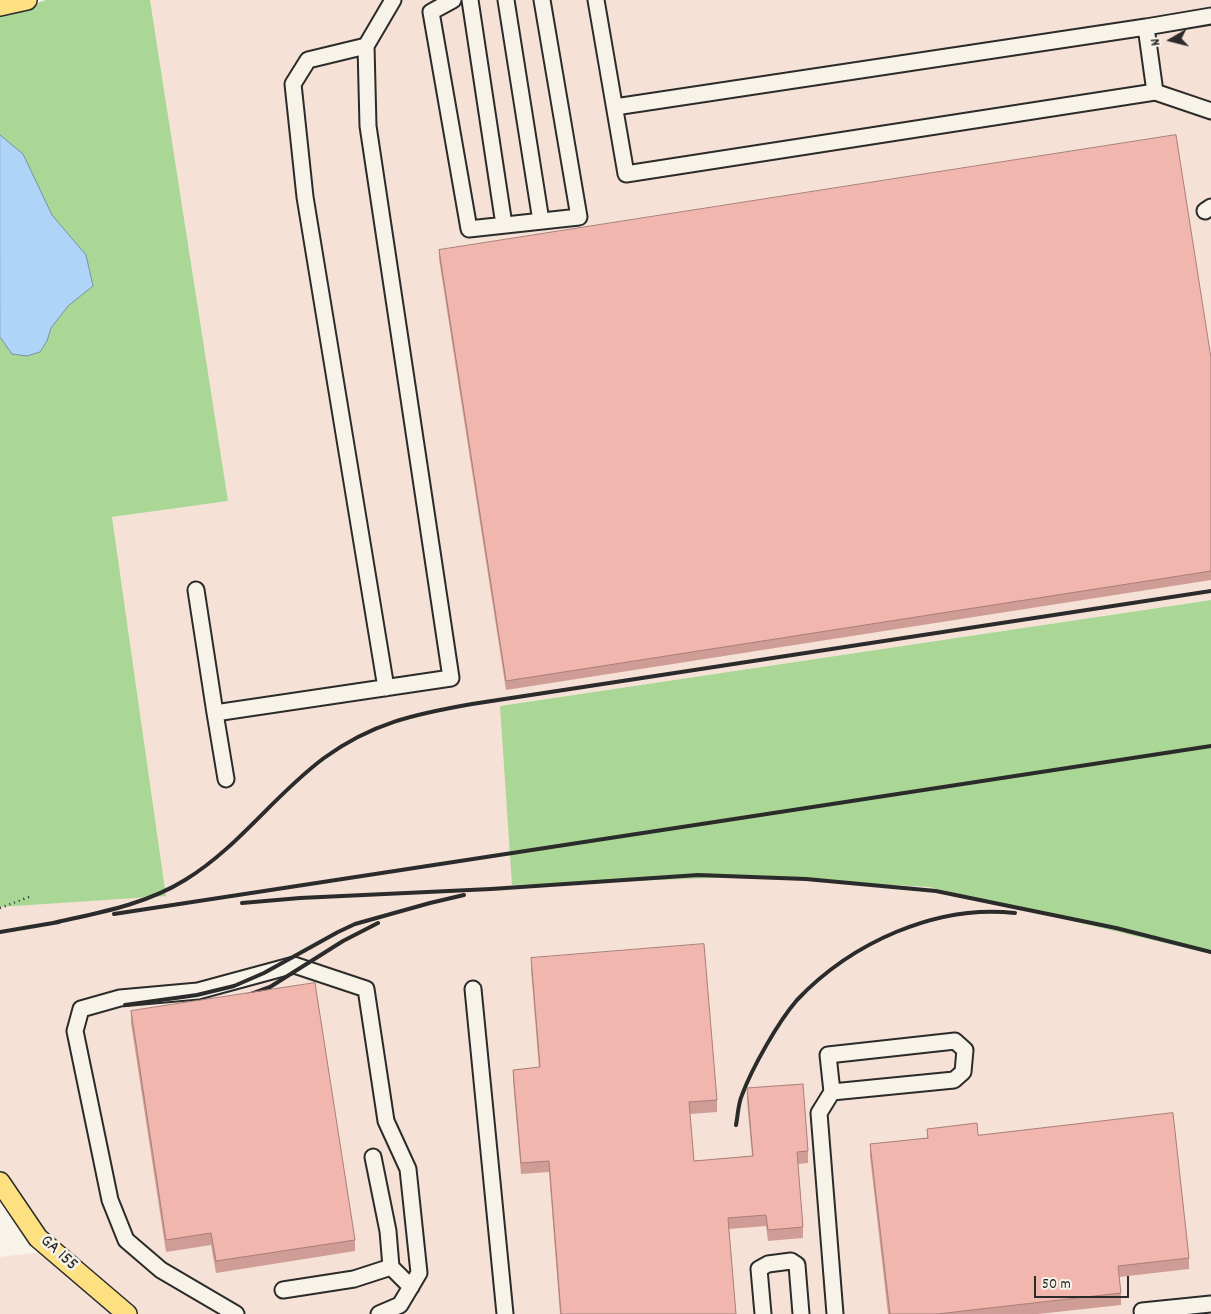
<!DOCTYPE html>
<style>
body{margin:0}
#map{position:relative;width:1211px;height:1314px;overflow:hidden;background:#f7f3e8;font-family:Dekko,sans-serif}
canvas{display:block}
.north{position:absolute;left:1146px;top:15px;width:50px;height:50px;-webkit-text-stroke:4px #f7f3e8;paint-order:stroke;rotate:262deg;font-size:14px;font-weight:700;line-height:20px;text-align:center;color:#2b2b2b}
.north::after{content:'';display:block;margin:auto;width:18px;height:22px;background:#2b2b2b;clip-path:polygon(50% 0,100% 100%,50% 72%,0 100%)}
.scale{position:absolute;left:1034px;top:1276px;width:95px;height:22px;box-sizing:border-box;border:2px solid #2b2b2b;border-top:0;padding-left:6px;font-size:15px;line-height:18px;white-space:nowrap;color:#2b2b2b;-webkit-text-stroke:4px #f7f3e8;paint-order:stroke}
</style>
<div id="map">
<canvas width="1211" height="1314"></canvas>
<div class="north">N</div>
<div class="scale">50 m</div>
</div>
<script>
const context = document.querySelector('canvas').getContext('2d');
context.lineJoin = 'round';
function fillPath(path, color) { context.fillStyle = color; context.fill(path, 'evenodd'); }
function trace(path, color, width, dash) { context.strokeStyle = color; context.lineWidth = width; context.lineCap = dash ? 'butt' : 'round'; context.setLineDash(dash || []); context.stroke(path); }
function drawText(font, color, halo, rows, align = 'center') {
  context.font = font + ' Dekko,sans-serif'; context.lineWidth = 5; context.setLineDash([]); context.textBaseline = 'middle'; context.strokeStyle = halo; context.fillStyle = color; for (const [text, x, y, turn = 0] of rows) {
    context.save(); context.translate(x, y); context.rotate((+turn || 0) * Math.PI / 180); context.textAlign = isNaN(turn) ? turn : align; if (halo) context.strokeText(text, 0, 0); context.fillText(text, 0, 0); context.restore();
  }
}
fillPath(new Path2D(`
 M150,0H1211V600L500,706L744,877L929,887L1211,954V1314H0V1257L42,1252L0,1188V907L166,895L112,517L228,501Z`), '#f5e1d6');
fillPath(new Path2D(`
 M46,0H150L228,501L112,517L166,896L0,907V15Z
 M1211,600V954L929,887L744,877L512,885L500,706Z`), '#aad795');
const water = new Path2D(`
 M0,135L23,154L52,215L86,255L93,286L68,306L51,328L47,341L40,352L27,356L12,354L0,337Z`);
fillPath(water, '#aed5f8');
trace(water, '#7a91a6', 1);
const minor = new Path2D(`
 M453,0L431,12L469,229L579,217L542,0
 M470,0L504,225
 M506,0L541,221
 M596,0L626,174L1155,92L1146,27L1211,16
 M366,46L308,60L293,84L305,197L386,688
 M1155,92L1211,111
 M615,107L1146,27
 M1205,211L1211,207
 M196,590L215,713L451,678L368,126L366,46L393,0
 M215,713L226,779
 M473,989L505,1314
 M832,1092L828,1055L955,1041L965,1050L963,1072L954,1080L832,1092L819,1113L835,1314
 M373,1157L388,1231L391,1267L411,1287
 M283,1290L354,1279L391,1267
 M1142,1311L1211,1304
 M236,1314L161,1270L126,1240L110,1200L75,1031L81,1009L120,998L198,991L294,965L366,989L386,1121L408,1169L419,1273L400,1305L379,1314
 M763,1314L759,1269L768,1264L791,1261L797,1265L801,1314`);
const major = new Path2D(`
 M0,6L27,0
 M0,1182L38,1238L127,1314`);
trace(minor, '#2b2b2b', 19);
trace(major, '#2b2b2b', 22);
trace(new Path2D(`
 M0,908L29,897`), '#2b2b2b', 2.5, [1, 4]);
trace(minor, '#f7f3e8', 15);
trace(major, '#fde080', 19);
trace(new Path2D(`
 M242,903L300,898L491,889L698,875L806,879L936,891L1116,928L1211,952
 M114,914L1211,746
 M53,923C97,913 145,905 185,880C239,847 274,795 324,758C372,723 415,714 472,704L1211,591
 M0,932L59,922
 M243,997L270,987L343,941L378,923
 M125,1005L197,995L234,986L264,973L338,932L355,924L430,903L464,895
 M736,1125C738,1115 738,1104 742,1095C752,1068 778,1022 797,1000C851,943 936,904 1015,913`), '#2b2b2b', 4);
fillPath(new Path2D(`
 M439,250L1211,358V580L506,690L439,259Z
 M531,958L717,1100V1112L690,1114L694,1161L752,1156L747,1100V1088L808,1151V1163L798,1164L803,1227V1238L768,1241L766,1226L729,1229L736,1314H560L549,1172L521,1174L513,1081V1070L539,1068L531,969Z
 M131,1011L355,1240V1251L216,1273L211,1245L166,1252L131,1023Z
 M927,1129L978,1135L1189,1258V1269L1119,1277L1121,1293V1305L1038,1314H888L870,1156V1144L927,1138Z`), '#cf9d95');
const building = new Path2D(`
 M1176,135L1211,358V571L506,681L439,250Z
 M704,944L717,1100L689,1102L694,1161L753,1156L747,1088L803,1084L808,1151L797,1152L803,1227L768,1230L766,1215L728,1218L736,1314H561L549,1161L521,1163L513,1070L540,1067L531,958Z
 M315,983L355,1240L216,1261L211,1233L166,1240L131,1011Z
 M1173,1113L1189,1258L1118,1266L1121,1293L937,1314H890L870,1144L928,1138L927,1129L977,1123L978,1135Z`);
fillPath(building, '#f1b6ad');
trace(building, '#a97f79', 1);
drawText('18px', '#2b2b2b', '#f7f3e8', [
 ["GA 155",58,1254,42]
]);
</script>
